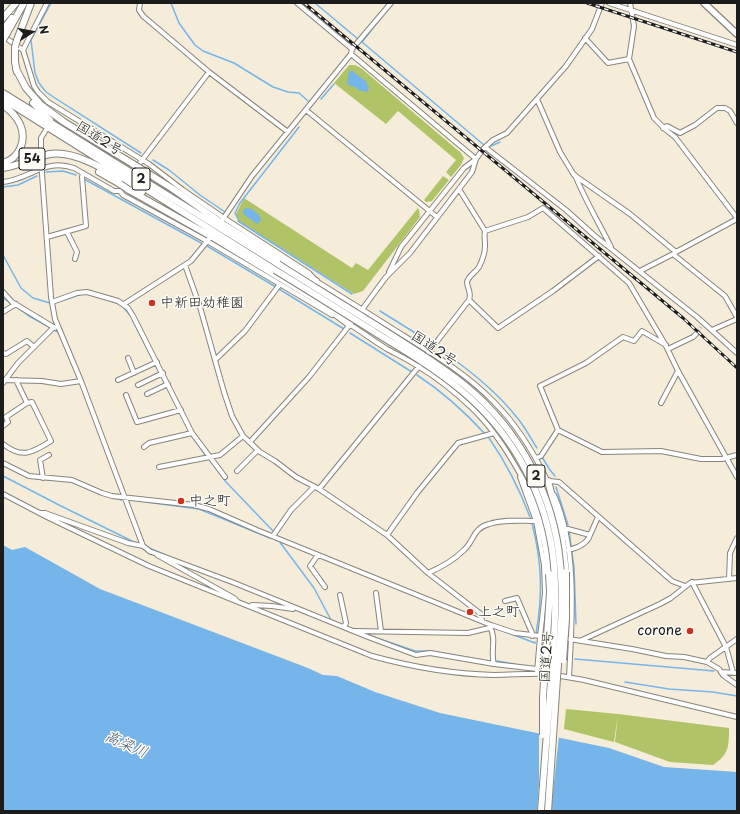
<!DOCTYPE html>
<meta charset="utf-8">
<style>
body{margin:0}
#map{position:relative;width:740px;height:814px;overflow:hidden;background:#f5edda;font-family:"Playpen Sans",sans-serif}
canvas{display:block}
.frame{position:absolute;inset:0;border:4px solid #1c1c1c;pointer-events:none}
.north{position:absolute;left:12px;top:12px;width:40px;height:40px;-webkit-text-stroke:3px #fdfcf7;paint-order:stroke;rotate:79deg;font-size:11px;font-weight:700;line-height:16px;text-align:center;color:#1c1c1c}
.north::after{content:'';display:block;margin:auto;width:14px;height:18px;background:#1c1c1c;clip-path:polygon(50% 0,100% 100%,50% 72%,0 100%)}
</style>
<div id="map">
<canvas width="740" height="814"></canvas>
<div class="frame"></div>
<div class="north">N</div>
</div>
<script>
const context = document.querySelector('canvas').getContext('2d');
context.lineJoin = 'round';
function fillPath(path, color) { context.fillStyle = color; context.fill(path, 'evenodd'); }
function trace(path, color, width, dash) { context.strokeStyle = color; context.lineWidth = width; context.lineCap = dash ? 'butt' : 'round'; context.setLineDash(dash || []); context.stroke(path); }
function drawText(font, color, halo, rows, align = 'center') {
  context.font = font + ' "Playpen Sans","Klee One",sans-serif'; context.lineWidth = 3; context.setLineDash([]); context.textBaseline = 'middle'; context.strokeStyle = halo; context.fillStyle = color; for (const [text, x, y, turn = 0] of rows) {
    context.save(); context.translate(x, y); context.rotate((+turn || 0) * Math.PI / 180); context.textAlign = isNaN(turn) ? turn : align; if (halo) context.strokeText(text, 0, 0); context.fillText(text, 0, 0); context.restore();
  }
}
fillPath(new Path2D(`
 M349,65H355L361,68L461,153L464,158L461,165L451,177L446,172L456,160L398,111L386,124L334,83Z
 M443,176L449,180L432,201L426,202L424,200Z
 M244,198L352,268L356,263L368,270L418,208L419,210L420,217L363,291L354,294L238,221L236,214Z
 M566,709L618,714L614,742L564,729Z
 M618,714L729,728C729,747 729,754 713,765L670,762L615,742Z`), '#b1c367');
fillPath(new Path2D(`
 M352,70L356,74L366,81L369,89L367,92L358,90L356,87L350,86L347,83L349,72Z
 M246,208L252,209L260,216L261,220L257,224L243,214V210Z
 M3,545L12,550L25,547L100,589L308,668L323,675L337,676L375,692L440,713L609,748L664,767L737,772V811H3Z`), '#75b5e9');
fillPath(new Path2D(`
 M539,732L559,736L551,811H537L539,783Z`), '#f5edda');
trace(new Path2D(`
 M51,3L31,40L35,73L39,83L46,92L55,98L141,153
 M171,3L179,23L195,45L203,51L234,63L273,87L288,92L299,93L308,101
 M315,3L358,39
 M700,3L737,38
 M362,42L484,145
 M362,42L384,14
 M321,99L334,84
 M491,146L500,142
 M153,160L169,170L200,195L225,212
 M46,172L63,171L76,175
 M84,179L203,244
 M3,187L18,185L37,176
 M238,219L235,213L240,203L299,127
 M238,221L352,294
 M207,246L276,287
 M3,255L21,288L33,298L50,303H55L79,295
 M279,289L344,329
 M3,298L12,304
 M112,301L119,304
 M15,306L29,316L58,332
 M124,308L129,314
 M380,311L433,344
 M133,321L191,435L206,456
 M350,333L412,372
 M436,346C466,368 496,390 519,420C526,429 531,439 537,448
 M417,375C443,392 465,412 486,435
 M489,438C507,464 519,488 530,517
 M542,457L550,470L555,476
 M209,459L226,482L274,532
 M3,476L61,506L136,543
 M36,479L50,480
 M556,487L568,525
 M114,498L122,500
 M146,502L199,509L270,538
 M532,523C542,563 543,593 536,634
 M569,531L574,568L576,624
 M276,540L287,544
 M279,541L314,588L331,620
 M149,548L175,559
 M506,632L535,643V642
 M368,635L415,651H431L481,660
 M575,659L714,671
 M497,661L525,666
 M625,682L669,689L713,692L737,696`), '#75b5e9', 1.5);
trace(new Path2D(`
 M697,333L701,327`), '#cac3b4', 4, [4, 2]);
const minor = new Path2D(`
 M140,3L139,10L143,16L209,72L288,132
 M297,3L352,49
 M609,3L737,45
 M630,3L634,26L629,59L654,118L666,130L675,137L737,218
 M3,36L23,50L34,86L38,92L48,102L149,164L183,190L224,218L309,273L316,281C342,297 368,313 393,329C428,351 465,372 494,402C517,425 534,453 548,482
 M585,38L608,63L629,59
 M23,50L47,3
 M351,54L476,159
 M537,99L560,152L574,175L630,214L676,252L737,219
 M306,110L437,217
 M663,128L667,126L680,133L695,125L717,108H725L730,111L737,123
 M485,147L566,210L595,236L697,317L737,353
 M41,151V138L46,130
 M41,160L51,297L55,319L81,381L143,546
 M136,168L209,72
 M575,175C585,200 599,223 611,247
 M3,182C31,179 44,158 74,168L114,191H120L123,195L207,241L332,315
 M459,189L485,231
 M223,219L252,176L351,54L352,49L391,3
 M67,232L77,252L75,259
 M47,237L86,226L82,177L83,173
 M185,265L200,307L224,392L232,416L243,436L260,452L275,461L296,477L319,489L387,535L428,573L481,614L482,621
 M640,271L673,254L725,296L737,317
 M389,272L401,247L464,168L476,159L483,149L493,140L507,133L566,66L592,29L602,3
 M3,292L12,302L55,328
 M469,300L498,328L553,291L599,256
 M52,302L77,293L87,292L118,301L128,308L133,316L192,433L225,477
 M124,304L191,261L209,239
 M361,311L386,277L410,253L459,189L472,172L476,159
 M3,312L16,304
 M349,324C362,332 374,341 387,349C398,355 409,360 419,367C438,378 456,393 472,408C496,431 512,459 528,488L550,481L559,482L672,581L685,586
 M712,330L737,319
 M668,349L693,337L697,333
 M3,353L6,354L27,341L34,347
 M428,353L469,300C472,292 467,288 467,282C468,276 476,272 479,267C482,261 485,253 485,246C485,240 484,236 485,231L528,217L543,208L629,283L666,346L678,371L737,477
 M128,358L134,373
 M215,360L245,331L280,284
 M3,380L42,381L61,384L81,381
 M118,380L157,362
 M3,383L18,363L54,327
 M138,385L163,373
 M147,394L168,384
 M126,395L137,422L181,410
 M661,403L678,371
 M3,426L8,422L6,417L27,403
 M558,430L540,386L586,363L623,337L634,341L642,331L666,345
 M250,442L309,377L355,318
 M3,444C22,459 32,453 51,441L32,402L27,403L16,380
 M144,447L149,443L192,433
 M536,458L541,456L558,430L602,452L661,451L701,459H722L737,455
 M3,463L29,476L72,480L102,493L112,496L194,505L209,509L257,530L491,625L515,633L557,638
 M159,467L220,455L243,436
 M237,471L258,450
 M520,477L536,521L544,565L545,593L540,637L537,672
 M43,478L40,460L49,455
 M319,489L420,365
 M3,494L49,518L149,566L372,656C412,667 452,674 494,675C512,675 529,673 547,674
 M554,495C578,548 572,620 569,677
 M39,513H45L128,543L143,546L151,552
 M565,529H568L590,535L598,517
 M387,535L417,493L458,443L494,433
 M273,536L291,510L314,487
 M568,550C577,548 587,544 590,535
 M149,551L232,582L368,637L416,655L430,653L494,664L537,669
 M157,555L234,598L237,601
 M318,555L310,566L325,587
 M428,573C442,567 453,561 464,550C475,540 472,529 489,524C504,519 521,521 536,521
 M729,579L730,553L737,538
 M692,582L726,647L733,672
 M376,593L381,631
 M340,595L346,623L344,627
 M505,601L517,598L532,633V636
 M251,607L252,605L272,606L293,609
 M490,627C497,639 490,652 494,664
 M354,631L468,633L489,628L491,625
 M569,639L632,649L666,656L684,657L707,662L719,669L723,675L737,685
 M582,640L660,604L671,598L690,583L737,578
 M707,662L710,658L737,639
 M721,672L737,673
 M555,675L584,680L737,717`);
const major = new Path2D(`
 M704,3L737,34`);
const highway = new Path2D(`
 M3,18L16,3
 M3,30L12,18
 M7,33L24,3
 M17,40L31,3
 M15,47V62L17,72
 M16,69L26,88L41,105L64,122L133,164
 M3,93L278,264
 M3,99L275,270
 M33,103L50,120
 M3,105C10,110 16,116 20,124C27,140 20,158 3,163
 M3,168C19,166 34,157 50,154C80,150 116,177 142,192
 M141,169L173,189L223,224L316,281
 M99,172L120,184
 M129,190L214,238L318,301L350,325
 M548,481L561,530L566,572
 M528,488C540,515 547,544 549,574`);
trace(minor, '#88847b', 6);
trace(major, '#88847b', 8);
trace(highway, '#88847b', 8);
trace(minor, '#fff', 4);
trace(major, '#fff', 5.5);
trace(highway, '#fff', 6);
const rail = new Path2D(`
 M304,3L683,318L737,368
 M587,3L737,52`);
trace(rail, '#1c1c1c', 3);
trace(rail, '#fdfcf7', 1.5, [4.5]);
const highwayBridge = new Path2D(`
 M3,40L7,33
 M15,47L17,40
 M133,164L141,169
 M120,184L129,190
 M278,264C314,287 350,309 385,331C413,349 442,366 467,387C519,430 554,495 560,563C564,601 560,640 557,678C554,723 551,767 548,811
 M275,270C311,292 346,314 381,336C409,353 437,370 462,391C514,434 548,498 554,565C557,603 554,642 551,680C548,724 544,767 541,811
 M563,660L566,619V572
 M543,735V697L550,592L549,574`);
trace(highwayBridge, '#88847b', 8, []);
trace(highwayBridge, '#fff', 6);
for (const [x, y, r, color] of [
 [152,303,4,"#c8321e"],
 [181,501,4,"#c8321e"],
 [470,612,4,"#c8321e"],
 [690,631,4,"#c8321e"]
]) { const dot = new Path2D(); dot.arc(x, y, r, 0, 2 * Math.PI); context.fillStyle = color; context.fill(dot); trace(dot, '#fdfcf7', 1.5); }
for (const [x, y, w] of [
 [32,159,26],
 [141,179,18],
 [536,476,18]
]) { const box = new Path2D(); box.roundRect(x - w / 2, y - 11, w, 22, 3); context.fillStyle = '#fdfcf7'; context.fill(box); trace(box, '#1c1c1c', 1); }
drawText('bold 13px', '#1c1c1c', null, [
 ["54",32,159],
 ["2",141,179],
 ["2",536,476]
]);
drawText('14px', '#1c1c1c', '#fdfcf7', [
 ["国道2号",99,139,32],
 ["国道2号",434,349,34],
 ["国道2号",547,657,-86]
]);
drawText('14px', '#1c1c1c', '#fdfcf7', [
 ["中新田幼稚園",160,303],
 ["中之町",189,501],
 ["上之町",478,612],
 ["corone",682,631,"right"]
], 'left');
drawText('italic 15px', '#40596e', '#fdfcf7', [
 ["高梁川",126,745,24]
]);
</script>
